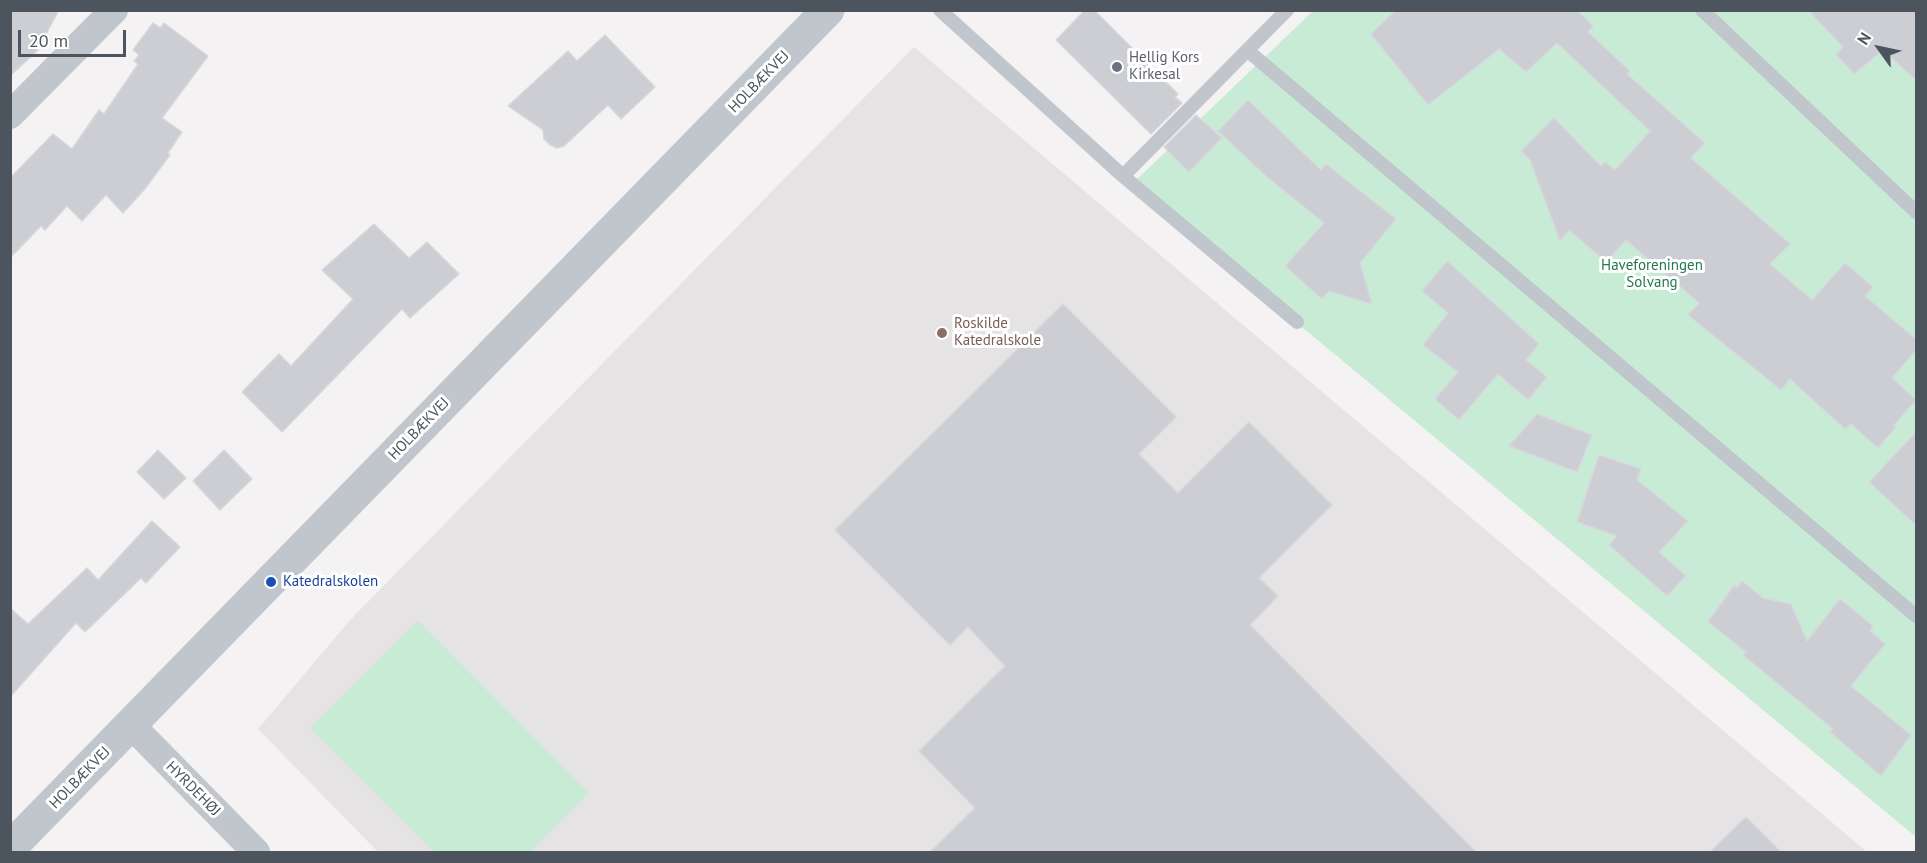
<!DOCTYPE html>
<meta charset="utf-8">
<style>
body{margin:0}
#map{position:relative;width:1927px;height:863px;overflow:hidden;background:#f4f2f2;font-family:"PT Sans",sans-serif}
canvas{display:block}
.frame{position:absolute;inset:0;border:12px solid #4c555d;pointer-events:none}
.north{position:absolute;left:1849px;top:18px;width:60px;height:60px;-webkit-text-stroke:4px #fff;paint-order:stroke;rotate:303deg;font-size:16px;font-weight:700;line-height:24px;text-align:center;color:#4c555d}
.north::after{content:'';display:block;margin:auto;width:21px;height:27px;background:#4c555d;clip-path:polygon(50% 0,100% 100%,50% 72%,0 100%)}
.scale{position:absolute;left:18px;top:30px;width:108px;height:27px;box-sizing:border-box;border:3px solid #4c555d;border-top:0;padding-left:8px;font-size:18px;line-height:21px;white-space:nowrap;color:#4c555d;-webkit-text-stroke:4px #fff;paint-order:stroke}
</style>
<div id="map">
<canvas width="1927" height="863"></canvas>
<div class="frame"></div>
<div class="north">N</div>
<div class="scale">20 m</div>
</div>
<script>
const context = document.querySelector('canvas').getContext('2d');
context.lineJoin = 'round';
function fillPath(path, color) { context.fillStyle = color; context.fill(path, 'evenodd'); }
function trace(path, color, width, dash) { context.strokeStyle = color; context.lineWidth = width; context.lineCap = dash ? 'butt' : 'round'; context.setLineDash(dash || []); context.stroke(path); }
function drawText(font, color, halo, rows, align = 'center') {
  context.font = font + ' "PT Sans",sans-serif'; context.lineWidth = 6; context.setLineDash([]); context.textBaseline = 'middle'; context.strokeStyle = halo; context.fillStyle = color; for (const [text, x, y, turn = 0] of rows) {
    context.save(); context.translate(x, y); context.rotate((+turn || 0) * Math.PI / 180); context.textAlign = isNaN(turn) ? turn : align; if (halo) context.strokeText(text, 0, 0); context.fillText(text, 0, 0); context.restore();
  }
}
fillPath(new Path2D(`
 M914,47L1867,852H378L258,729L351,619Z`), '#e5e3e3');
fillPath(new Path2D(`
 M1313,11H1916V837L1131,185Z
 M418,621L589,793L530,852H434L310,728Z`), '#c7ebd5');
const building = new Path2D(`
 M10,10H59L37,51L10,76Z
 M1085,10H1094L1178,94L1175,97L1182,103L1151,134L1056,40Z
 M1396,10H1577L1593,26L1588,32L1630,71L1627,74L1705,143L1691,158L1790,244L1770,264L1812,300L1845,263L1873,287L1865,296L1917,340V349L1892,378L1916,400L1894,425L1896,427L1878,448L1851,424L1845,429L1790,379L1781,390L1688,315L1699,303L1626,240L1606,262L1569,230L1560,241L1530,160L1521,151L1554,118L1601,166L1605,162L1615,170L1650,131L1557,43L1526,72L1499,49L1428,105L1371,34Z
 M1808,10H1917V81L1883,50L1854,74L1836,54L1843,47Z
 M153,23L160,28L164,23L208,56L162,118L182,132L168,153L170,155L144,190L123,213L106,195L82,221L67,206L45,230L41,226L10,258V178L53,134L72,149L99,110L104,114L138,64L134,61L139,55L133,50Z
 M605,35L655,87L621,119L608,105L564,146L557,148L550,145L544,139L543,130L508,106L568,51L577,61Z
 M1248,100L1321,170L1326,164L1396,219L1360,263L1372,304L1329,291L1322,299L1285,266L1324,223L1267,177L1218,131Z
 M1196,115L1222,138L1189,172L1164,147Z
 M374,224L409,258L427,242L459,274L410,318L402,309L282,432L242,392L279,354L291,366L353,299L322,270Z
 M1447,261L1539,344L1526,360L1547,377L1528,400L1498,374L1459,420L1435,399L1458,372L1423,345L1448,313L1422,291Z
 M1063,304L1176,417L1139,454L1178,493L1249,422L1332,505L1259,578L1278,596L1250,625L1476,852H930L975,808L919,751L1005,666L968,627L950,645L835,530Z
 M1537,414L1592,435L1577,472L1509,446Z
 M1917,431V526L1869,482Z
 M158,450L186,478L164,499L137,472Z
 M224,450L252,479L220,510L193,481Z
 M1599,455L1641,469L1637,480L1688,521L1659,552L1686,576L1667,596L1609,545L1617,536L1577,522Z
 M152,521L180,547L146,583L141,578L85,632L76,623L10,697V608L28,624L87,568L98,580Z
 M1742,581L1763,598L1791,604L1807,641L1840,599L1873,626L1870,631L1885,644L1851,686L1911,735L1881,776L1830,732L1833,729L1743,655L1746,652L1708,622L1734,585L1737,588Z
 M1746,817L1781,852H1710Z`);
fillPath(building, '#cdced4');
trace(building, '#d7d8dc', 1.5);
trace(new Path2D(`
 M940,10L1123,176
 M1287,10L1123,176L1297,322
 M1702,10L1916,212
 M1247,50L1916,616`), '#c0c6cc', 14);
trace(new Path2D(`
 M10,115L114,10
 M131,725L256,852`), '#c0c6cc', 28);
trace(new Path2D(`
 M10,848L828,10`), '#c0c6cc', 33);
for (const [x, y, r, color] of [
 [1117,67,6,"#6b7280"],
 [942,333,6,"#8d6e63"],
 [271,582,6,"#1a4fb4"]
]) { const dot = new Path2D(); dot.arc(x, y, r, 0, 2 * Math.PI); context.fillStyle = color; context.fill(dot); trace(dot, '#fff', 2); }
drawText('15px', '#5b616d', '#fff', [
 ["Hellig Kors",1129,58],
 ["Kirkesal",1129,75]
], 'left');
drawText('15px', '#4c555d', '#fff', [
 ["HOLBÆKVEJ",759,82,-46],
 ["HOLBÆKVEJ",419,429,-46],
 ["HOLBÆKVEJ",80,778,-46],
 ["HYRDEHØJ",193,789,45]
]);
drawText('15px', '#24774e', '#fff', [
 ["Haveforeningen",1652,266],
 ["Solvang",1652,283]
]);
drawText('15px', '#785e54', '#fff', [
 ["Roskilde",954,324],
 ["Katedralskole",954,341]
], 'left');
drawText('15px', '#164399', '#fff', [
 ["Katedralskolen",283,582]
], 'left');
</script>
